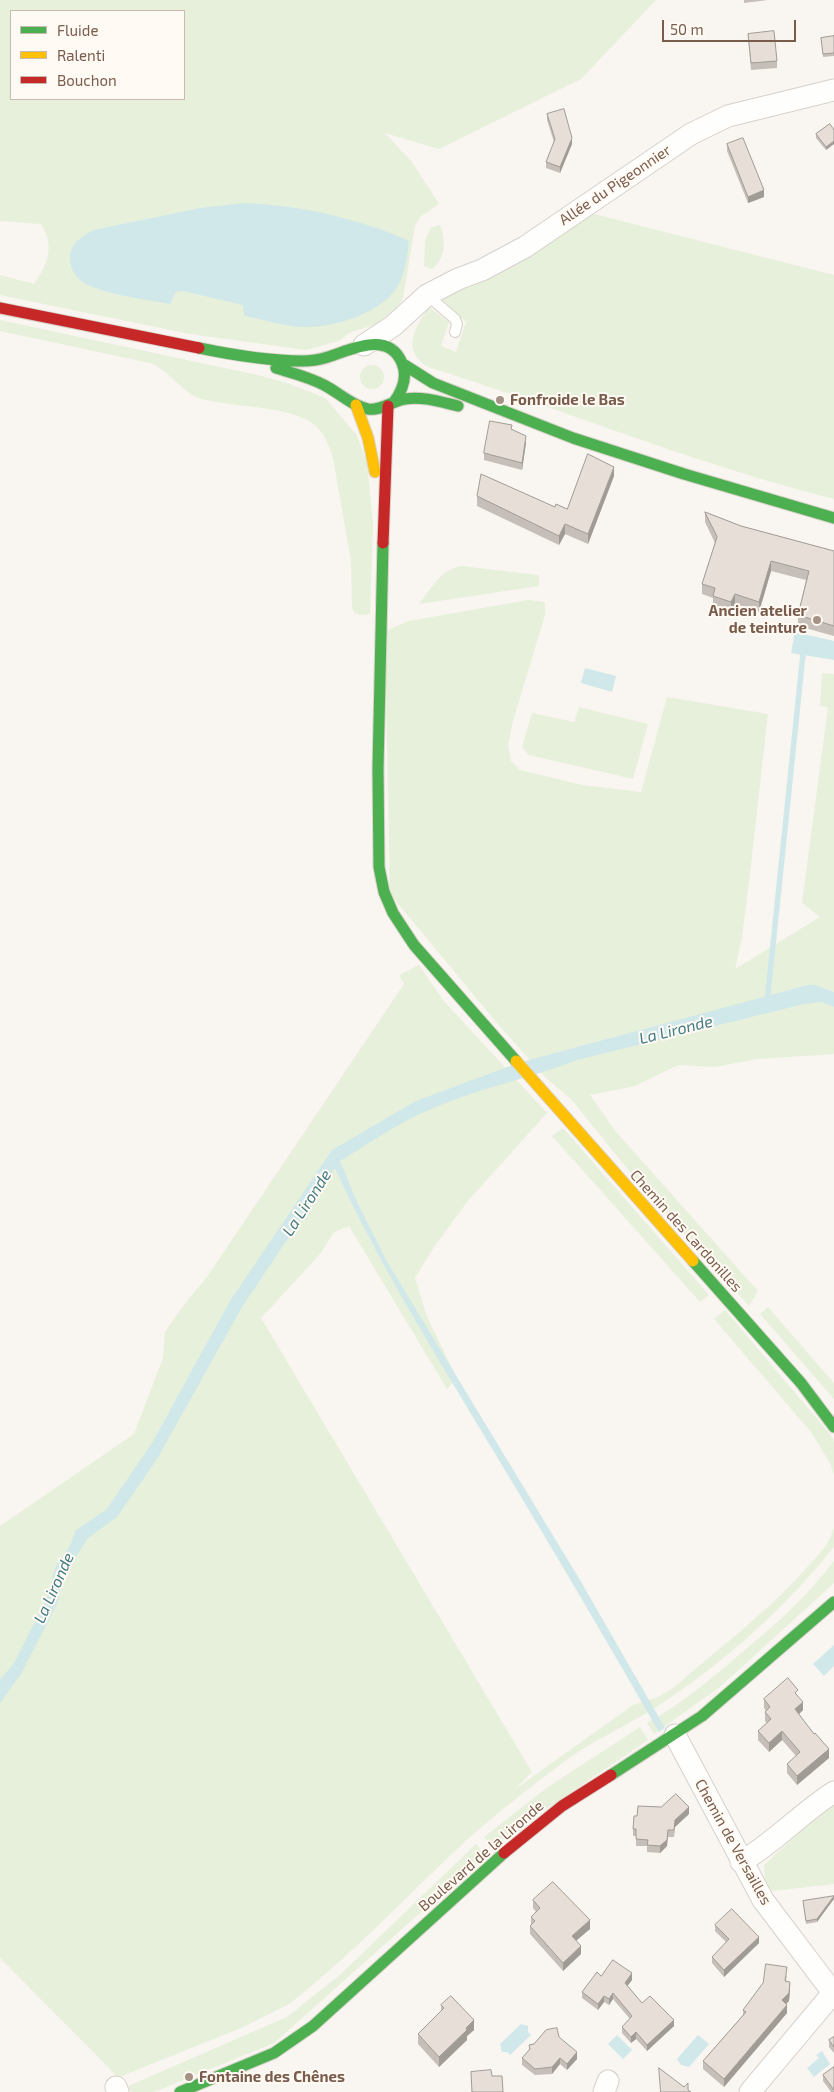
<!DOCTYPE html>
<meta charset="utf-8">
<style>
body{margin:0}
#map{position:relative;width:834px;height:2092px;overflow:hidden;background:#f9f5f0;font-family:"Exo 2",sans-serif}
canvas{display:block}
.legend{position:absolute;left:10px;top:10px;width:175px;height:90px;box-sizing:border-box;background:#fffaf3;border:1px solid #cabbb1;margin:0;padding:6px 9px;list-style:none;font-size:15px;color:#7a5c4d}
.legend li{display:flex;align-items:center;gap:10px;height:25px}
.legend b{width:25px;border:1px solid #cabbb1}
.scale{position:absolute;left:662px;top:20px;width:134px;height:22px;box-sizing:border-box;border:2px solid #7a5c4d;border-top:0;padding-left:6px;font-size:15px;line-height:18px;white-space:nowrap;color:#7a5c4d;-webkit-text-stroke:4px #fffaf3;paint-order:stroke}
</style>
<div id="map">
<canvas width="834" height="2092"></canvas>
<ul class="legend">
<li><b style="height:6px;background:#4caf50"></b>Fluide</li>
<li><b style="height:6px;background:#ffc107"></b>Ralenti</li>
<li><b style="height:6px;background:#c62828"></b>Bouchon</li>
</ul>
<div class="scale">50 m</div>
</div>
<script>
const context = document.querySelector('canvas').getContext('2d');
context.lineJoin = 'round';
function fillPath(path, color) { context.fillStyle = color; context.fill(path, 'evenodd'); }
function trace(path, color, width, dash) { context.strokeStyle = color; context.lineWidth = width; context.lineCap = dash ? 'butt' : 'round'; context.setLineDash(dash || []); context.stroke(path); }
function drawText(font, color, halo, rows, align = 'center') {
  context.font = font + ' "Exo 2",sans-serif'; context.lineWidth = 4; context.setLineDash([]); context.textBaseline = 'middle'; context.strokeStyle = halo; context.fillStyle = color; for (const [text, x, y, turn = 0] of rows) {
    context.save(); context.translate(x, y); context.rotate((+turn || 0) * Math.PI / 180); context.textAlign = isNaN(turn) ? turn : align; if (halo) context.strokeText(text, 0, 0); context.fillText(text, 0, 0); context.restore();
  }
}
fillPath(new Path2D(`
 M0,0H656L581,79L439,149L385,133L412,162L439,204L420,217L415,226L403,298L398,306L377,324L349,333L339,341L306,350L190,334L0,295V275L34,284C48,265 55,245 41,224L0,221ZM11,11H184V99H11Z
 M590,213L834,275V499C695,464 562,409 426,366C401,349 416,326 429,307L449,322L441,346L456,352L466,322L440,298C453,291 467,289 480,283C520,264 555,239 590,213Z
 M440,225C446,240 446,259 432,269L424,266L425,240L431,228Z
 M0,320L262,376L290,384L325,398L356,434L367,463L373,524L370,614L360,615L355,613L352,608L351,561L333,458C329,446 325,434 315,425C297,410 253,407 230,404C219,402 206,401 196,397C178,388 169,370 150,363L0,331Z
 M360 377a12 12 0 1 1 24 0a12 12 0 1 1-24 0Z
 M461,566L539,575V586L419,604C431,589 441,569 461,566Z
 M528,600L545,602V615L513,721L508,745L511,761L520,770L582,785L641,792L667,697L768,714L751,865L742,938L735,969L820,917L802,903L828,707L820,706L822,673L834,674V1054L757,1059L715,1067L678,1065L635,1086L590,1095L617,1133L758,1291L749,1306L646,1192L571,1099L546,1078L496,1022L390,894L385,631L409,621Z
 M579,707L648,724L633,779L529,755L522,747L532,713L574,722Z
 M419,965L443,1000L547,1113L467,1202L434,1247L415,1278L427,1317L457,1378L447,1389L349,1226L334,1232L321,1253L261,1318L532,1772L514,1790L633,1705L656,1698L673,1688C716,1650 763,1616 802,1573C815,1558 829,1547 834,1527V1547C785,1608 724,1663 658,1706C627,1726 591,1741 561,1764C525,1791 489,1819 456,1850C404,1899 354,1952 298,1997L289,2004L241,2028L117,2078L109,2068L0,1958V1526L134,1434L163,1358L165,1332L183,1306L207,1277L404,984L399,975Z
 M563,1128L709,1295L700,1302L552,1136Z
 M768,1307L834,1383V1399L760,1314Z
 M725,1310L830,1434L834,1441V1475L830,1463L811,1432L714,1319Z
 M834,1561V1583L721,1686L654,1734L647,1723C681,1704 710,1680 739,1655C774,1626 807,1597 834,1561Z
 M640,1727L648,1740L492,1846L484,1837L545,1789Z
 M834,1801V1884L772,1891L765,1881L764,1865Z
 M476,1844L485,1855L274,2043L154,2092H131L128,2086L287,2017L342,1973Z`), '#e7f0db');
fillPath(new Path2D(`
 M243,203C298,205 359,218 409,241C407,256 406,269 400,282C387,312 334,328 304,327C285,327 263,319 244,316L243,305L183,291L176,292L170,304C149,300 91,293 78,278C72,272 70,265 70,257C71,242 83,236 94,230L200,208Z
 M795,632L834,641V660L791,653Z
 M585,668L616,676L612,692L581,683Z
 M808,985H815L834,992V1007L821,1002L804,1004L577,1060C529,1079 478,1088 431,1109C399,1122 370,1143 340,1161L357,1202L386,1260L580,1580L665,1728L659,1732C601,1631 542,1531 482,1432C430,1345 377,1260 335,1168L242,1307L157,1459L117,1517L88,1538L63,1577L58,1602L21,1674L0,1703V1680L14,1663L47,1598L55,1568L71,1544L75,1531L107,1509L152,1443L230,1301L332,1150L416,1101L518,1063Z
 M834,1645V1666L824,1676L813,1664Z
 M521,2024L528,2026V2032L531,2035L510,2055L508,2052H502L500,2044Z
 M617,2035L632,2050L623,2059L608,2044Z
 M698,2035L709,2044L689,2067L681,2065L677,2059Z
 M822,2051L830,2064L814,2077L807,2068L819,2058L816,2055Z`), '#d0e8ea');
trace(new Path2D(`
 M767,1003L803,654`), '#d0e8ea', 5.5);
const lane = new Path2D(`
 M427,295L455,319L457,324L455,332`);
const street = new Path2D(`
 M364,345L393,326L427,295L458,279L482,270L525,247L691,134L728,116L834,90
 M675,1735L763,1900L834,1994
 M741,1862C775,1842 801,1813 834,1792
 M116,2087L118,2092
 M604,2092L608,2081
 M750,2092L833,1993`);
const fast = new Path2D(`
 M199,348C233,355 267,361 302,361C310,361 319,360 328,357C351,350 388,330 402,363C408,377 402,391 394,402
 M403,364L433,383L573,438L684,474L834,518
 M276,368C292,373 309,377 324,385C338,392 352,406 368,409C381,411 392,401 405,399C423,396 441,402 458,406
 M383,543L378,768L379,867L384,892L393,913L414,945L516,1061
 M693,1261L801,1383L834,1427
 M611,1775L702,1716L834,1602
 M180,2092L274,2053L313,2026L504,1853`);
const slow = new Path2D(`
 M356,405L368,438L375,472
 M516,1061L693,1261`);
const jam = new Path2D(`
 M0,308L199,348
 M383,543L388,406
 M504,1853L562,1806L611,1775`);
trace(lane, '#d7d1cb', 12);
trace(street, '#d7d1cb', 23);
trace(fast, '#d9d2cb', 13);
trace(slow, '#d9d2cb', 13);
trace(jam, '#d9d2cb', 13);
trace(lane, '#fefefd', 10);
trace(street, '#fefefd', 21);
trace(fast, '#4caf50', 11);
trace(slow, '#ffc107', 11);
trace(jam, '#c62828', 11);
fillPath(new Path2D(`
 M744,0H768L744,3Z
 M748,34L777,61V68L751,70Z
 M834,36V56L823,57L821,38Z
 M547,114L572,144L560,173L546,168V162L554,142L547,120Z
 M830,124L826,150L816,138V134Z
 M727,144L764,197L748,203L727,151Z
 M512,429L526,443L522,470L484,460V453Z
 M614,476L588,544L565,534L559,545L477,506V496L567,509Z
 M705,512L741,526L834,551V636L798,626V615L806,580L771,571L759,612L735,604L731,612L713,606V598L702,594V584L715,543L705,522Z
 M798,1696L803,1710L799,1714L829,1758L797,1785L787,1773V1764L796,1756L782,1740L769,1752L758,1740V1731L767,1723L765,1721V1712L766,1711L764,1708V1699Z
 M689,1814L675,1827L674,1837H668L667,1846L660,1853L647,1852V1846H636V1836H633V1829Z
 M834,1896L817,1922L806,1924L803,1901Z
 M533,1900L590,1929L576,1941L581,1954L563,1971L530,1934V1926L531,1925V1917L536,1912L533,1908Z
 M715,1925L759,1943L724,1977L712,1963V1957L726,1942L715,1931Z
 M787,1975L786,1981L790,1990L789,2001L786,2004L787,2013L724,2087L703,2069V2061L743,2015V2010Z
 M601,1976L632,1980L627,1986L642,2003L674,2026L647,2051L636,2039L631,2043L622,2033V2027L630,2019L613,1999L609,2005L604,2002L598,2010L582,1998V1992Z
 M441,2005L474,2030L467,2036V2040L439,2067L418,2044V2034L441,2011Z
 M559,2037L577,2059L567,2070L560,2064L552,2074L535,2075L522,2065V2058L529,2050V2045Z
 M834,2037V2053L829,2047V2040Z
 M834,2067V2092H831L823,2081V2075Z`), '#c6bfb9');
fillPath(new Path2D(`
 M572,138V144L560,173V167Z
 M834,141V144L826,150V147Z
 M764,190V197L748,203V197Z
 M526,436V443L522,470V463Z
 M614,467V476L588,544V534Z
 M565,524V534L559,545V536Z
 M771,561V571L759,612V602Z
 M735,594V604L731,612V602Z
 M803,1702V1710L795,1718V1709Z
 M782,1731V1740L769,1752V1743Z
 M829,1749V1758L797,1785V1776Z
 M689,1807V1814L675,1827L674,1837L675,1820Z
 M668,1830L667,1846L660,1853V1846Z
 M834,1896V1899L817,1922V1919Z
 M590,1920V1929L572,1944V1936Z
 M759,1937V1943L724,1977V1970Z
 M581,1946V1954L563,1971V1963Z
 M632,1973V1980L625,1989V1983Z
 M790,1982V1990L789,2001L782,2008V2000Z
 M613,1993V1999L609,2005V1999Z
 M604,1996V2002L598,2010V2004Z
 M787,2005V2013L724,2087V2079Z
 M474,2020V2030L467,2036V2040L439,2067V2057Z
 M674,2020V2026L647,2051V2045Z
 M636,2032V2039L631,2043V2037Z
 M577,2052V2059L567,2070V2064Z
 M560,2058V2064L552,2074V2067Z`), '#a19b96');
const building = new Path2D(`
 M774,31L777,61L751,63L748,34Z
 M834,36V53L823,54L821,38Z
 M564,109L572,138L560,167L546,162L555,139L547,114Z
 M830,124L834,130V141L826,147L816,134Z
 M743,138L764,190L748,197L727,144Z
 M490,421L512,425L511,429L526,436L522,463L484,453Z
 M588,454L614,467L588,534L565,524L559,536L477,496L481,474L555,507L556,504L567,509Z
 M705,512L741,526L834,551V626L798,615L809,571L771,561L759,602L735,594L731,602L713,596L715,588L702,584L717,537Z
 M788,1678L798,1690L795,1693L803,1702L795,1709L814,1734L815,1733L829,1749L797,1776L787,1764L800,1752L782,1731L769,1743L758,1731L771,1719L765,1712L770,1707L764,1699Z
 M676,1794L689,1807L675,1820L674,1830H668L667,1840L660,1846L647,1845L648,1840L636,1839V1829H633L634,1816H637L638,1806L661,1807Z
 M553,1882L590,1920L572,1936L581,1946L563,1963L530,1926L535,1921L531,1917L540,1908L533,1900Z
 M834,1896L817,1919L806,1921L803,1901Z
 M732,1909L759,1937L724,1970L712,1957L729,1939L715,1925Z
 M613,1960L632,1973L625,1983L642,2003L650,1996L674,2020L647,2045L636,2032L631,2037L622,2027L632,2016L613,1993L609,1999L604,1996L598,2004L582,1992L597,1972L601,1976Z
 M766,1964L787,1967L785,1981L790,1982L789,1993L782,2000L787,2005L724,2079L703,2061L746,2012L743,2010L763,1983Z
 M451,1996L474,2020L466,2028L467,2030L439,2057L418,2034L444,2008L441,2005Z
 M557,2028L559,2037L577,2052L567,2064L560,2058L552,2067L535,2069L522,2058L530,2049L529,2045L534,2044L546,2030Z
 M834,2037V2047L829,2040Z
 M834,2067V2090L823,2075Z
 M659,2068L684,2087L688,2083V2090L691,2092H661Z
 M491,2070L492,2076H502L503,2092H472L471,2072Z`);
fillPath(building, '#e6ded7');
trace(building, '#a19b96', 1);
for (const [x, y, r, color] of [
 [500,400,5,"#a69286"],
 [817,620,5,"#a69286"],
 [189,2077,5,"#a69286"]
]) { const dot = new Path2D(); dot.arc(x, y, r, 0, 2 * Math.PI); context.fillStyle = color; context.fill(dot); trace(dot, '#fffaf3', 2); }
drawText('15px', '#7a5c4d', '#fffaf3', [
 ["Allée du Pigeonnier",615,185,-34],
 ["Chemin des Cardonilles",686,1231,48],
 ["Chemin de Versailles",733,1842,61],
 ["Boulevard de la Lironde",481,1856,-41]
]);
drawText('bold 15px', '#7a5c4d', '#fffaf3', [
 ["Fonfroide le Bas",510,400],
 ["Ancien atelier",807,611,"right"],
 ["de teinture",807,628,"right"],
 ["Fontaine des Chênes",199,2077]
], 'left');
drawText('italic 16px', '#437c86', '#fffaf3', [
 ["La Lironde",676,1030,-14],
 ["La Lironde",307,1203,-57],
 ["La Lironde",54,1588,-66]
]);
</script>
